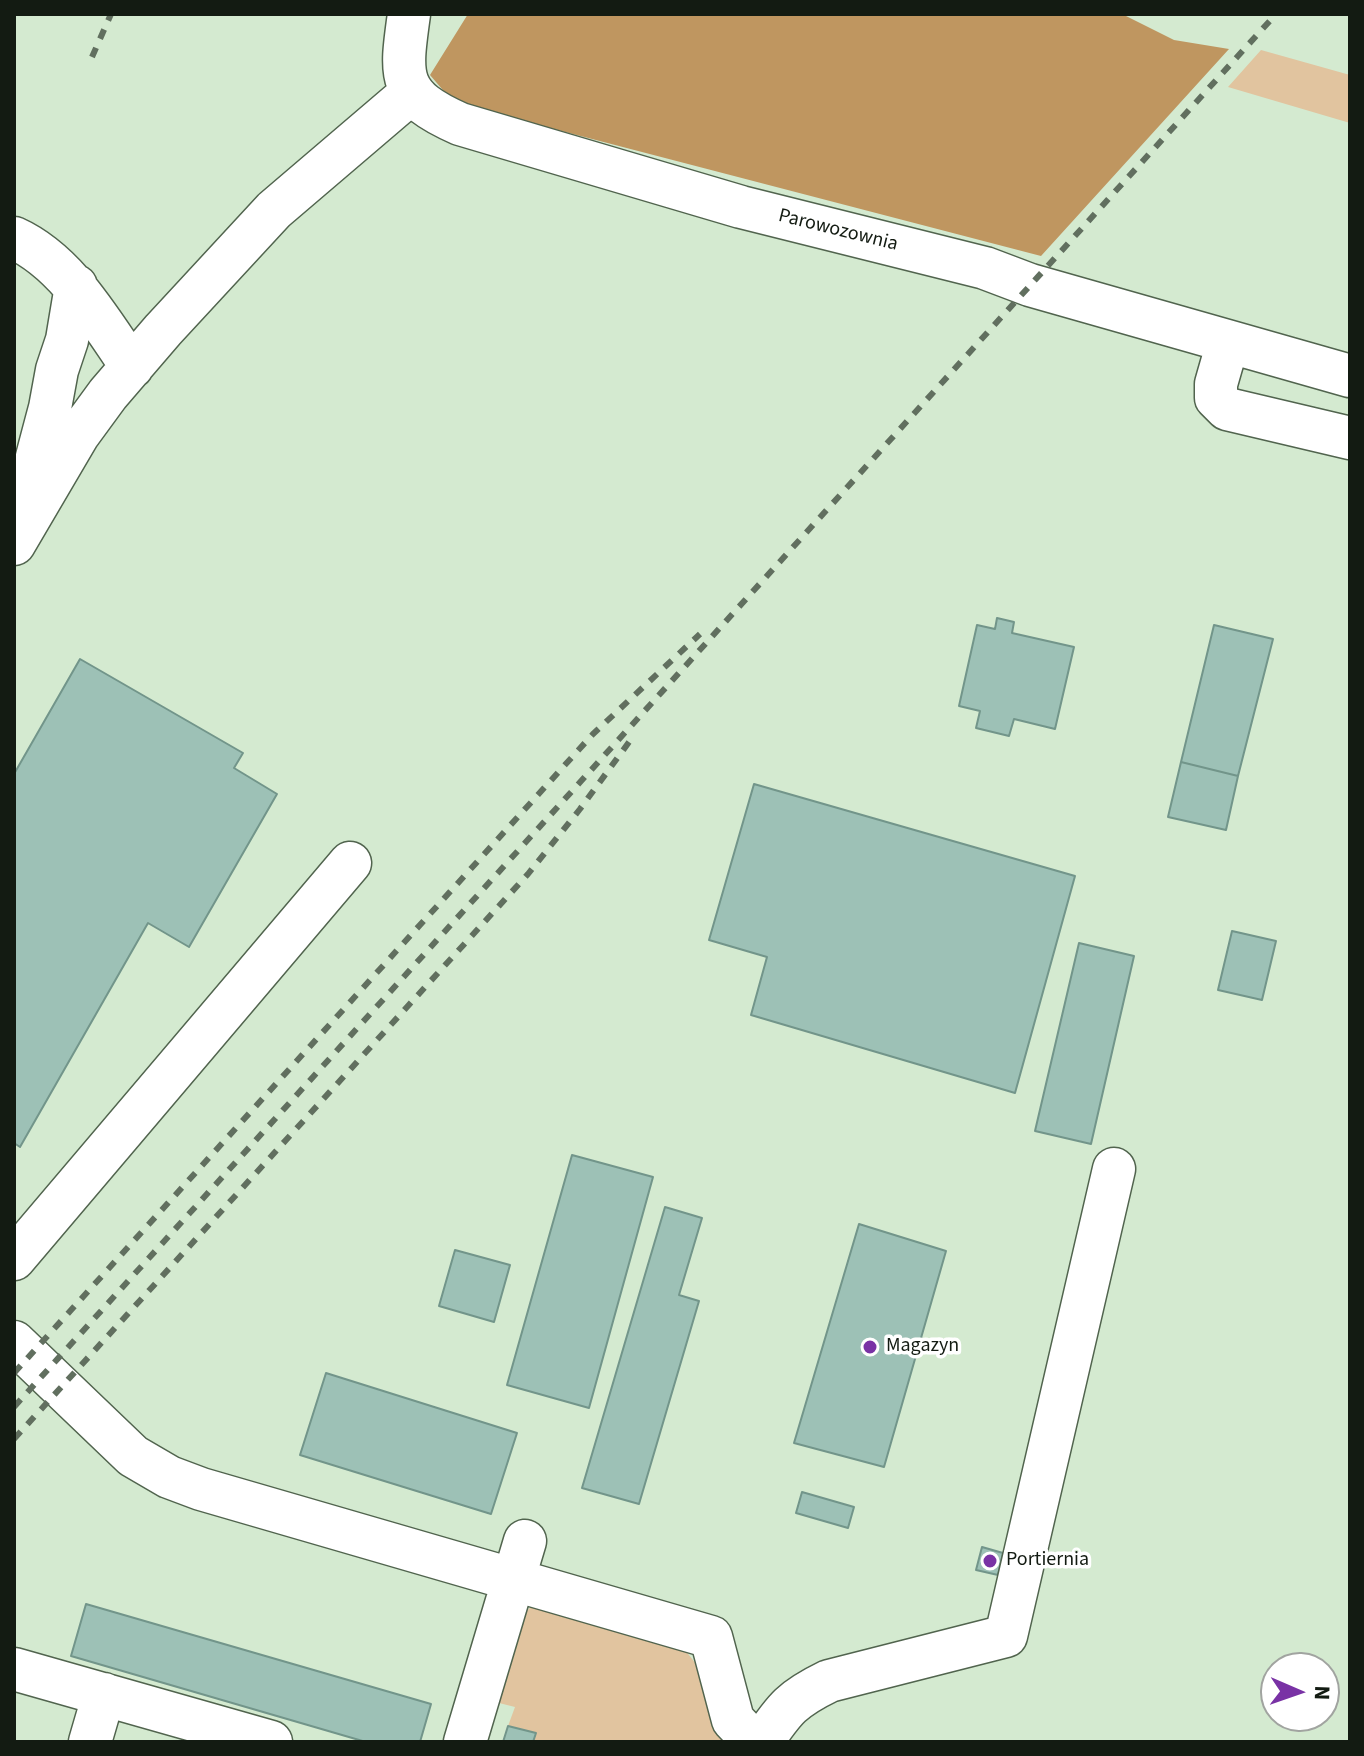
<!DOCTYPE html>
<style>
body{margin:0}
#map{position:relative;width:1364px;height:1756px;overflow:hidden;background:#d4ead0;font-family:"Source Sans 3",sans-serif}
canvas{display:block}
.frame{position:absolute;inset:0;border:16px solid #131b12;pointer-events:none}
.north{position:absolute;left:1260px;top:1652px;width:80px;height:80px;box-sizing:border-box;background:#fff;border:2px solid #a1a4a0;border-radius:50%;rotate:92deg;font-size:22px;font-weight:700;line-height:32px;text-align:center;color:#131b12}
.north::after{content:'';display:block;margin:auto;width:28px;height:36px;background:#7932a5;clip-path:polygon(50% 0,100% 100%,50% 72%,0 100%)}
</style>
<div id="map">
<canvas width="1364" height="1756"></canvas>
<div class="frame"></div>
<div class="north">N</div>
</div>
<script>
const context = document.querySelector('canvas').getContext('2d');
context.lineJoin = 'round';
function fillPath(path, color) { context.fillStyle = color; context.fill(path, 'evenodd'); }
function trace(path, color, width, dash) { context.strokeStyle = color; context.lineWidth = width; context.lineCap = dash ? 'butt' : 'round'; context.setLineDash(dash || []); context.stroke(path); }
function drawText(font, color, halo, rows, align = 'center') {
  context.font = font + ' "Source Sans 3",sans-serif'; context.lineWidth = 7; context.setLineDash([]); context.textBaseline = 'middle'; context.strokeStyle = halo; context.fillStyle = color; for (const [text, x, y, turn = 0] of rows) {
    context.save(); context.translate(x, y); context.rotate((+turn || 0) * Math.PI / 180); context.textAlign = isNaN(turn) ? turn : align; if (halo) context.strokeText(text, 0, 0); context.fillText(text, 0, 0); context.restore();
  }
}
fillPath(new Path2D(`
 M1261,50L1350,75V123L1228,87Z
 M532,1606L685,1650L704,1674L722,1742H533L535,1733L508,1726L515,1707L491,1701L519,1618Z`), '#e1c49f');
fillPath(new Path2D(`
 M468,14H1122L1174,40L1229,49L1041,256L454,103L430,75Z`), '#bf9660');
const building = new Path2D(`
 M997,618L1014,622L1012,633L1074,647L1055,729L1014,719L1009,736L976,728L980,711L959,706L977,625L995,629Z
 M1214,625L1273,639L1238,776L1181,762Z
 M80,659L243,753L234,768L277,794L189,947L148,923L20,1147L14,1143V774Z
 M1181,762L1238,776L1226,830L1168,817Z
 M754,784L1075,876L1015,1093L751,1015L767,957L709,940Z
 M1232,931L1276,941L1262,1000L1218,990Z
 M1079,943L1134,956L1091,1144L1035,1131Z
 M572,1155L653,1177L589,1408L507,1385Z
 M665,1207L702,1218L679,1295L699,1301L639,1504L582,1488Z
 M859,1224L946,1251L884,1467L794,1443Z
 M455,1250L510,1265L494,1322L439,1306Z
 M326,1373L517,1433L491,1514L300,1455Z
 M802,1492L854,1507L848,1528L796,1513Z
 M982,1547L1003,1553L998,1575L976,1570Z
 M86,1604L431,1704L420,1742H366L71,1656Z
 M508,1726L536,1733L533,1742H503Z`);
fillPath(building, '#9dc1b6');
trace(building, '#72958a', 2);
const minor = new Path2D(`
 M409,14C400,78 397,96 460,124L741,207L985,268L1030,285L1350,376
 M14,238C67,262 100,321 132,367
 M1228,342L1216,384V398L1227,409L1350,438
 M28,491L50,408L57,370L67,340L76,286
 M14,544L78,435L108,394L163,330L274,210L411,93
 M14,1259L350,863
 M14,1342L133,1456L169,1477L201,1489L711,1637L733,1720L754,1742
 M14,1669L271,1742
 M90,1742L104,1694
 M465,1742L525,1541
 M762,1742C785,1708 792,1699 829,1681L1006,1636L1114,1169`);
trace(minor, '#51644e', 45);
trace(minor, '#fff', 42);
trace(new Path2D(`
 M92,57L111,14
 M14,1373L593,734L700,634
 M14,1407L1276,14
 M14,1439L528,874L580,809L632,738`), '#616f5f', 6, [10, 10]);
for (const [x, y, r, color] of [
 [870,1347,8,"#7932a5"],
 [990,1561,8,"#7932a5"]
]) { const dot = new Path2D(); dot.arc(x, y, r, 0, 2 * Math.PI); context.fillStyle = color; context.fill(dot); trace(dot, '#fff', 3); }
drawText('20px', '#131b12', '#fff', [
 ["Parowozownia",838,231,14]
]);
drawText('20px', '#131b12', '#fff', [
 ["Magazyn",886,1347],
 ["Portiernia",1006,1561]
], 'left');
</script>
